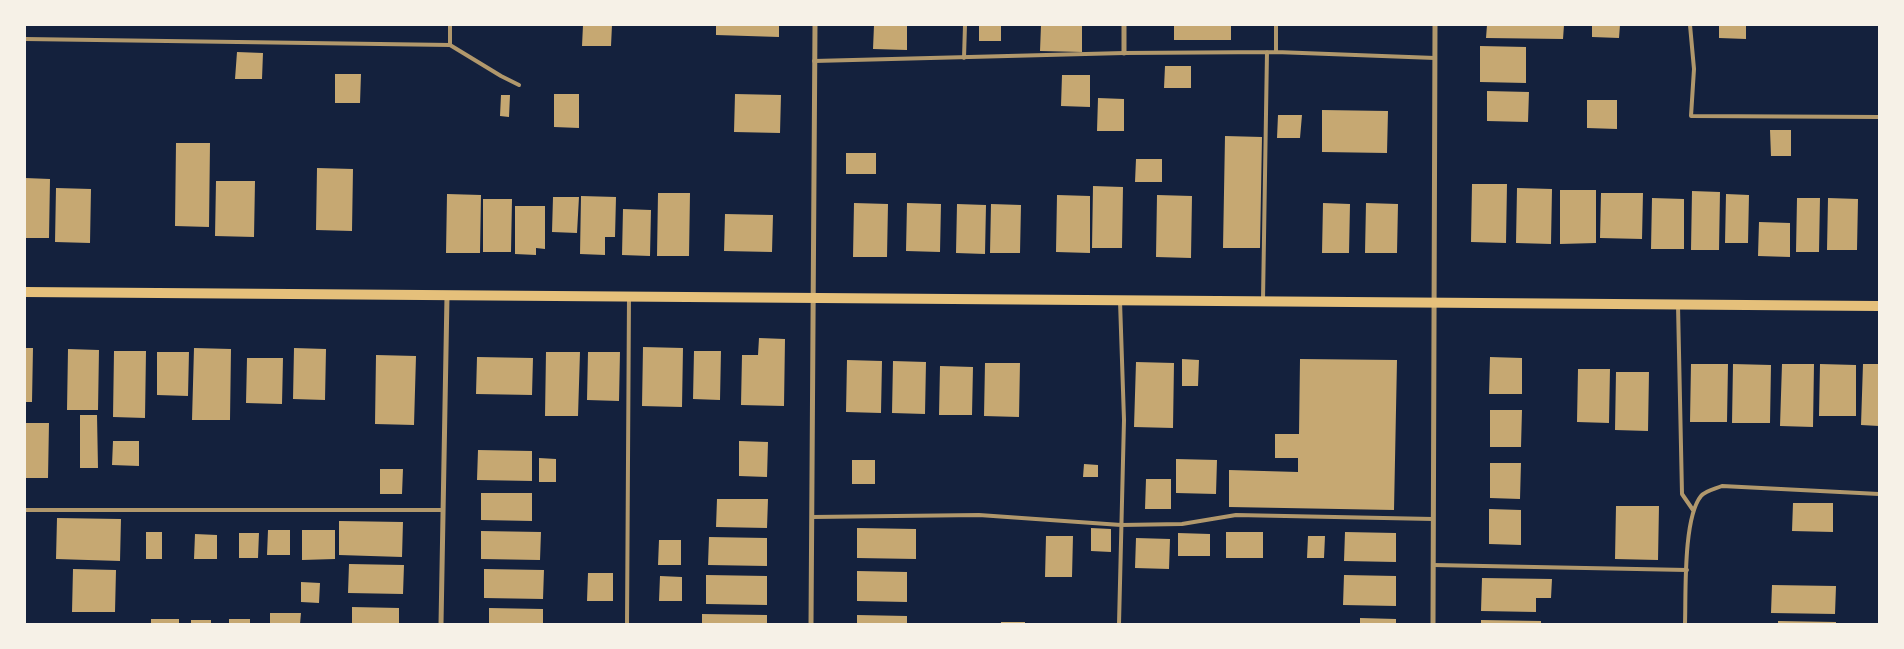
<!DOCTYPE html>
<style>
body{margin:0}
#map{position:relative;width:1904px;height:649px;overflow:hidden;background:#14213d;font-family:Overpass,sans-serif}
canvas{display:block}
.frame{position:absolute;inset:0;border:26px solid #f6f1e7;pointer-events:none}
</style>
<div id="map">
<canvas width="1904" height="649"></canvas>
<div class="frame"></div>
</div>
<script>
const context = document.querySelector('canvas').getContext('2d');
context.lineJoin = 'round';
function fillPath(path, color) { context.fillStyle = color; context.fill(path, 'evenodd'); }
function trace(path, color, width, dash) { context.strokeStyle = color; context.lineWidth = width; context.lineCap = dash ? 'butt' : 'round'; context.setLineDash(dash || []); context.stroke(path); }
fillPath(new Path2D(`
 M583,25H612L611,46H582Z
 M716,25H779V37L716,35Z
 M874,25H907V50L873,49Z
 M979,25H1001V41H979Z
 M1041,25H1082V52L1040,51Z
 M1174,25H1231V40H1174Z
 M1487,25H1564L1563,39L1486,38Z
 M1592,25H1620L1619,38L1592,37Z
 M1719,25H1746V39L1719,38Z
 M1480,46L1526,47V83L1480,82Z
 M237,52L263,53L262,79H235Z
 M1165,66H1191V88H1164Z
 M335,74H361L360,103H335Z
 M1062,75H1090V107L1061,106Z
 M1487,91L1529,92L1528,122L1487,121Z
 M554,94H579V128L554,127Z
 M735,94L781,95L780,133L734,132Z
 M501,95H510L509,117L500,116Z
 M1098,98L1124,99V131H1097Z
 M1587,100H1617V129L1587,128Z
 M1322,110L1388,111L1387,153L1322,152Z
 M1278,115H1302L1300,138H1277Z
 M1770,130H1791V156H1771Z
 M1225,136L1262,137L1260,248H1223Z
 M176,143H210L209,227L175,226Z
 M846,153H876V174H846Z
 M1136,159H1162V182H1135Z
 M317,168L353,169L352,231L316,230Z
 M25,178L50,179L49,238H25Z
 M216,181H255L254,237L215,236Z
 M1472,184H1507L1506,243L1471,242Z
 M1093,186L1123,187L1122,248H1092Z
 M56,188L91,189L90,243L55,242Z
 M1517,188L1552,189L1551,244L1516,243Z
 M1560,190H1596V243L1560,244Z
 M1692,191L1720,192L1719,250H1691Z
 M658,193H690L689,256H657Z
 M1601,193H1643L1642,239L1600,238Z
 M447,194L481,195L480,253H446Z
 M1726,194L1749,195L1748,243H1725Z
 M1057,195L1090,196V253L1056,252Z
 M1157,195L1192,196L1191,258L1156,257Z
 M581,196L616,197L615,237H605V255L580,254Z
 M553,197H579L577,233L552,232Z
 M1652,198L1684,199V249H1651Z
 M1797,198H1820L1819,252H1796Z
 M1828,198L1858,199L1857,250H1827Z
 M483,199H512L511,252H483Z
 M854,203L888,204L887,257H853Z
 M907,203L941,204L940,252L906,251Z
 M1323,203L1350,204L1349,253H1322Z
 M1366,203L1398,204L1397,253H1365Z
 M957,204L986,205L985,254L956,253Z
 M991,204L1021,205L1020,253H990Z
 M515,206H545V249L536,248V255L515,254Z
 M623,209L651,210L650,256L622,255Z
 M725,214L773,215L772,252L724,251Z
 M1759,222L1790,223V257L1758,256Z
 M759,338L785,339L784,406L741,405L742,355H758Z
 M643,347L683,348L682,407L642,406Z
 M25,348H33L32,402H25Z
 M194,348L231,349L230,420H192Z
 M294,348L326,349L325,400L293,399Z
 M68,349L99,350L98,410H67Z
 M114,351H146L145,418L113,417Z
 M694,351H721L720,400L693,399Z
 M157,352H189L188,396L157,395Z
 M546,352H580L578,416H545Z
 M588,352H620L619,401L587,400Z
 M376,355L416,356L414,425L375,424Z
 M477,357L533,358L532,395L476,394Z
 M1490,357L1522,358V394H1489Z
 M247,358H283L282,404L246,403Z
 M1182,359L1199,360L1198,386H1182Z
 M1300,359L1397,360L1394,510L1229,507V470L1298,472V458H1275V434H1299Z
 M847,360L882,361L881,413L846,412Z
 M893,361L926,362L925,414L892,413Z
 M1136,362L1174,363L1173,428L1134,427Z
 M985,363H1020L1019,417L984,416Z
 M1691,364H1728L1727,422H1690Z
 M1733,364L1771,365L1770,423H1732Z
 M1782,364H1814L1813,427L1780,426Z
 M1820,364L1856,365V416H1819Z
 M1863,364H1879V426L1861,425Z
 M940,366L973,367L972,415H939Z
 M1578,369H1610L1609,423L1577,422Z
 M1616,372H1649L1648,431L1615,430Z
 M1490,410H1522L1521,447H1490Z
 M80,415H97L98,468H80Z
 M25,423H49L48,478H25Z
 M113,441H139V466L112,465Z
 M739,441L768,442L767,477L739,476Z
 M478,450L532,451V481L477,480Z
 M539,458L556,459V482H539Z
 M1176,459L1217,460L1216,494L1176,493Z
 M852,460H875V484H852Z
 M1490,463H1521L1520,499L1490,498Z
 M1084,464L1098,465V477H1083Z
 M380,469H403L402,494H380Z
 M1146,479H1171V509H1145Z
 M481,493H532V521L481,520Z
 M717,499H768L767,528L716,527Z
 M1793,503H1833V532L1792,531Z
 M1616,506H1659L1658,560L1615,559Z
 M1489,509L1521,510V545L1489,544Z
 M57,518L121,519L120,561L56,559Z
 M339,521L403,522L402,557L339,555Z
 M857,528L916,529V559L857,558Z
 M1091,528L1111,529V552L1091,551Z
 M268,530H290V555H267Z
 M302,530H335V559L302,560Z
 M481,531L541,532L540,560L481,559Z
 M146,532H162V559H146Z
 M1226,532H1263V558H1226Z
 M1345,532L1396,533V562L1344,561Z
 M239,533H259L258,558H239Z
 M1178,533L1210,534V556H1178Z
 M195,534L217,535V559H194Z
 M1046,536H1073L1072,577H1045Z
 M1308,536H1325L1324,558H1307Z
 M709,537L767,538V566L708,565Z
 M1136,538L1170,539L1169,569L1135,568Z
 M659,540H681V565H658Z
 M349,564L404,565L403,594L348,593Z
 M73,569L116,570L115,612H72Z
 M484,569L544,570L543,599L484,598Z
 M857,571L907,572V602L857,601Z
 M588,573H613V601H587Z
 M706,575L767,576V605L706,604Z
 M1344,575L1396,576V606L1343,605Z
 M660,576L682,577V601H659Z
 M1482,578L1552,579L1551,598H1536V612L1481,611Z
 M301,582L320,583L319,603L301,602Z
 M1772,585L1836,586L1835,614L1771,613Z
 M352,607L399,608V624H352Z
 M489,608L543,609V624H489Z
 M270,613H301L300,624H270Z
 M702,614L767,615V624H702Z
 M857,615L907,616V624H857Z
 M1360,618L1396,619V624H1360Z
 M151,619H179V624H151Z
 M229,619H250V624H229Z
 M191,620H211V624H191Z
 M1481,620L1541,621V624H1481Z
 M1778,621L1836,622V624H1778Z
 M1001,622H1025V624H1001Z`), '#c6a872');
trace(new Path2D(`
 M450,25V45
 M1690,25L1694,69L1691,116L1879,117
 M25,39L450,45L501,76L519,85
 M1276,52V25
 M964,58L965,25
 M814,61L1124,53L1276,52L1435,58
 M1263,300L1267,52
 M1678,305L1682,494L1693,510
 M25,510H443
 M812,517L979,515L1121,525L1182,524L1236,515L1433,519
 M1433,565L1687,570
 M627,624L629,297
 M1119,624L1124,420L1120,301
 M1685,624C1686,594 1683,518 1701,496C1706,490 1715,489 1722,486L1879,494`), '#b1986c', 4);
trace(new Path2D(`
 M1124,53V25
 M441,624L447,296
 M811,624L815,25
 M1433,624L1435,25`), '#b1986c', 5);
trace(new Path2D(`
 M25,292L1879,306`), '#e5c07b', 10);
</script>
